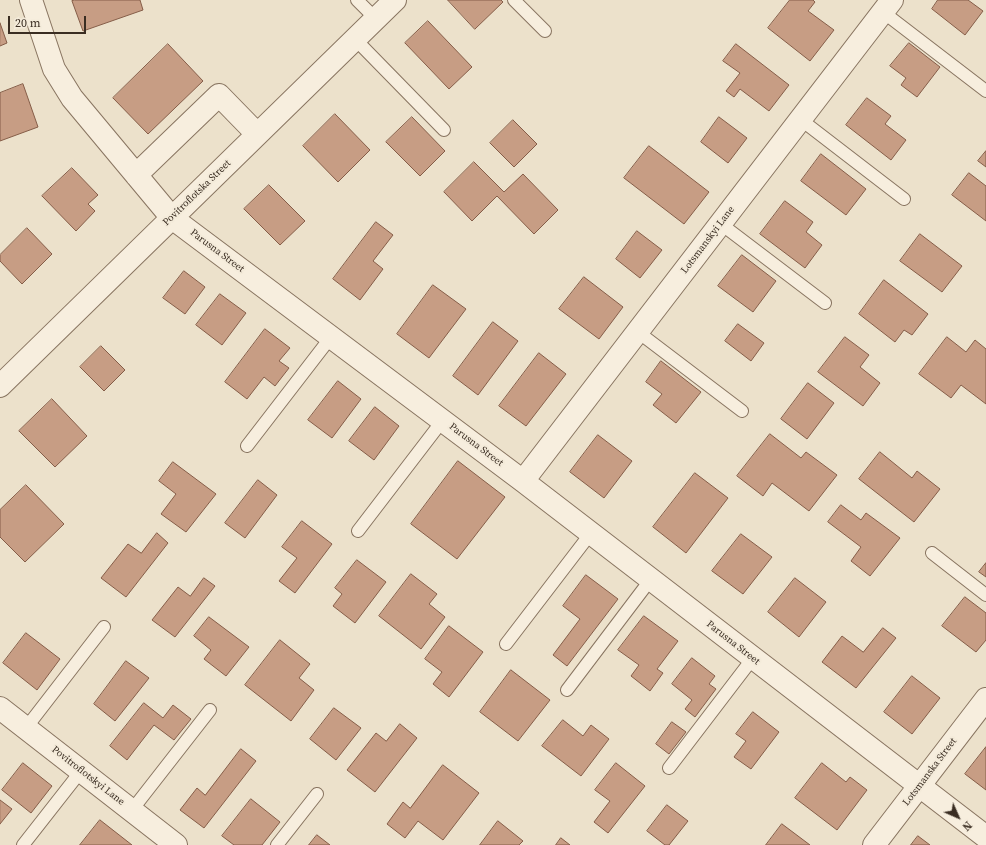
<!DOCTYPE html>
<style>
body{margin:0}
#map{position:relative;width:986px;height:845px;overflow:hidden;background:#ece1cb;font-family:"Source Serif 4",serif}
canvas{display:block}
.north{position:absolute;left:938px;top:797px;width:40px;height:40px;-webkit-text-stroke:3px #f4ebda;paint-order:stroke;rotate:135deg;font-size:11px;font-weight:700;line-height:16px;text-align:center;color:#3a2d22}
.north::after{content:'';display:block;margin:auto;width:14px;height:18px;background:#3a2d22;clip-path:polygon(50% 0,100% 100%,50% 72%,0 100%)}
.scale{position:absolute;left:8px;top:16px;width:78px;height:18px;box-sizing:border-box;border:2px solid #3a2d22;border-top:0;padding-left:5px;font-size:12px;line-height:14px;white-space:nowrap;color:#3a2d22;-webkit-text-stroke:3px #f4ebda;paint-order:stroke}
</style>
<div id="map">
<canvas width="986" height="845"></canvas>
<div class="north">N</div>
<div class="scale">20 m</div>
</div>
<script>
const context = document.querySelector('canvas').getContext('2d');
context.lineJoin = 'round';
function fillPath(path, color) { context.fillStyle = color; context.fill(path, 'evenodd'); }
function trace(path, color, width, dash) { context.strokeStyle = color; context.lineWidth = width; context.lineCap = dash ? 'butt' : 'round'; context.setLineDash(dash || []); context.stroke(path); }
function drawText(font, color, halo, rows, align = 'center') {
  context.font = font + ' "Source Serif 4",serif'; context.lineWidth = 4; context.setLineDash([]); context.textBaseline = 'middle'; context.strokeStyle = halo; context.fillStyle = color; for (const [text, x, y, turn = 0] of rows) {
    context.save(); context.translate(x, y); context.rotate((+turn || 0) * Math.PI / 180); context.textAlign = isNaN(turn) ? turn : align; if (halo) context.strokeText(text, 0, 0); context.fillText(text, 0, 0); context.restore();
  }
}
const building = new Path2D(`
 M75,0H140L143,10L83,31L72,1Z
 M448,0H501L503,2L475,29Z
 M790,0H813L815,2L808,11L834,30L810,61L768,28Z
 M938,0H968L983,11L965,35L932,9Z
 M428,21L472,67L449,89L405,43Z
 M0,23L7,43L0,46Z
 M909,43L940,67L917,97L901,85L906,78L890,66Z
 M168,44L203,81L148,134L113,98Z
 M736,44L789,85L769,111L740,89L734,97L726,91L740,73L723,61Z
 M23,84L38,127L0,141V93Z
 M867,98L891,116L885,124L906,140L891,160L846,125Z
 M335,114L370,150L338,182L303,146Z
 M412,117L445,151L420,176L386,142Z
 M719,117L747,138L728,163L701,142Z
 M513,120L537,144L514,167L490,143Z
 M649,146L709,192L684,224L624,178Z
 M986,151V167L978,161Z
 M821,154L866,189L846,215L801,181Z
 M474,162L504,192L523,174L558,210L534,234L497,196L472,221L444,192Z
 M72,168L98,195L88,204L95,211L76,231L42,196Z
 M969,173L986,186V221L952,195Z
 M269,185L305,221L280,245L244,209Z
 M785,201L813,222L806,232L822,245L805,268L760,234Z
 M376,222L393,235L373,261L383,269L360,300L333,279Z
 M27,228L52,254L22,284L0,261V255Z
 M637,231L662,250L640,278L616,259Z
 M920,234L962,266L942,292L900,261Z
 M742,255L776,281L753,312L718,286Z
 M184,271L205,287L185,314L163,298Z
 M584,277L623,307L599,339L559,309Z
 M884,280L928,314L912,335L904,330L895,342L859,314Z
 M433,285L466,309L429,358L397,334Z
 M220,294L246,313L222,345L196,325Z
 M493,322L518,341L478,395L453,376Z
 M738,324L764,343L751,361L725,341Z
 M265,329L290,348L279,361L289,368L275,386L264,377L247,399L225,382Z
 M845,337L869,355L860,367L880,383L863,406L818,372Z
 M947,337L966,352L975,340L986,349V404L961,385L951,398L919,374Z
 M101,346L125,370L104,391L80,367Z
 M539,353L566,374L526,426L499,406Z
 M661,361L701,392L676,423L653,405L662,394L646,382Z
 M338,381L361,399L332,438L308,420Z
 M808,383L834,403L807,439L781,419Z
 M52,399L87,436L55,467L19,431Z
 M375,407L399,426L374,460L349,441Z
 M770,434L801,458L806,452L837,475L809,511L772,483L763,496L737,476Z
 M598,435L632,461L604,498L570,472Z
 M880,452L912,478L917,471L940,489L914,522L859,479Z
 M458,461L505,497L457,559L411,524Z
 M173,462L216,494L186,532L161,514L176,494L159,481Z
 M695,473L728,498L686,553L653,527Z
 M258,480L277,495L245,538L225,523Z
 M26,485L64,524L25,562L0,537V510Z
 M841,505L861,520L866,513L900,538L870,576L851,561L861,547L828,522Z
 M302,521L332,544L295,593L279,581L297,558L282,547Z
 M157,533L168,543L126,597L101,578L128,544L141,553Z
 M741,534L772,557L743,594L712,571Z
 M357,560L386,582L355,623L333,606L342,594L335,588Z
 M986,563V577L979,572Z
 M411,574L437,594L429,604L445,617L421,649L379,616Z
 M586,575L618,599L567,666L553,655L580,619L563,606Z
 M204,578L215,586L175,637L152,620L178,587L190,596Z
 M795,578L826,602L799,637L768,612Z
 M965,597L986,613V640L976,652L942,626Z
 M644,616L678,641L657,669L663,673L650,691L631,676L639,665L618,650Z
 M209,617L249,647L226,676L204,659L211,650L194,636Z
 M449,626L483,652L449,697L433,684L442,672L425,659Z
 M883,628L896,638L856,688L822,662L842,636L863,652Z
 M26,633L60,659L37,690L3,663Z
 M280,640L310,664L299,678L314,690L291,721L245,685Z
 M692,658L715,676L709,684L716,689L695,717L685,709L692,700L672,684Z
 M126,661L149,678L115,721L94,704Z
 M511,670L550,700L518,741L480,712Z
 M912,676L940,698L912,734L884,712Z
 M144,703L163,718L173,705L191,719L174,740L154,725L127,760L110,746Z
 M334,708L361,728L336,760L310,739Z
 M753,712L779,732L751,769L734,757L746,741L736,734Z
 M563,720L583,736L591,725L609,739L581,776L542,746Z
 M672,722L686,732L669,754L656,744Z
 M400,724L417,738L375,792L347,770L376,733L386,741Z
 M986,747V790L965,774Z
 M241,749L256,761L204,828L180,810L197,788L205,795Z
 M23,763L52,786L31,813L2,790Z
 M616,763L645,786L608,833L594,822L610,801L595,790Z
 M822,763L846,782L850,777L867,790L837,830L795,798Z
 M443,765L479,793L443,840L418,821L405,838L387,824L403,802L410,808Z
 M251,799L280,822L262,845H234L222,836Z
 M0,800L12,809L0,824Z
 M667,805L688,821L669,845H665L647,831Z
 M100,820L132,845H80Z
 M498,821L523,841L519,845H480Z
 M782,824L810,845H766Z
 M317,835L330,845H309Z
 M918,836L930,845H911Z
 M561,838L570,845H556Z`);
fillPath(building, '#c79d84');
trace(building, '#855d48', 1);
const service = new Path2D(`
 M357,0L376,19
 M514,0L545,31
 M883,12L986,91
 M355,39L444,130
 M800,119L904,199
 M721,224L825,303
 M638,332L742,411
 M247,446L331,337
 M358,531L443,420
 M932,553L986,595
 M506,644L591,533
 M567,690L651,579
 M26,728L104,627
 M669,768L753,658
 M132,810L210,710
 M23,845L81,771
 M277,845L317,794`);
const minor = new Path2D(`
 M31,0L54,69L72,98L172,218L523,481L986,837
 M136,175L219,95L257,134
 M0,386L395,0
 M523,481L892,0
 M0,708L176,845
 M874,845L986,699`);
trace(service, '#887460', 14);
trace(minor, '#887460', 24);
trace(service, '#f7eede', 12);
trace(minor, '#f7eede', 22);
drawText('10px', '#3a2d22', '#f4ebda', [
 ["Povitroflotska Street",197,193,-44],
 ["Lotsmanskyi Lane",708,240,-53],
 ["Parusna Street",217,251,37],
 ["Parusna Street",476,445,37],
 ["Parusna Street",733,643,38],
 ["Lotsmanska Street",930,772,-53],
 ["Povitroflotskyi Lane",88,776,38]
]);
</script>
